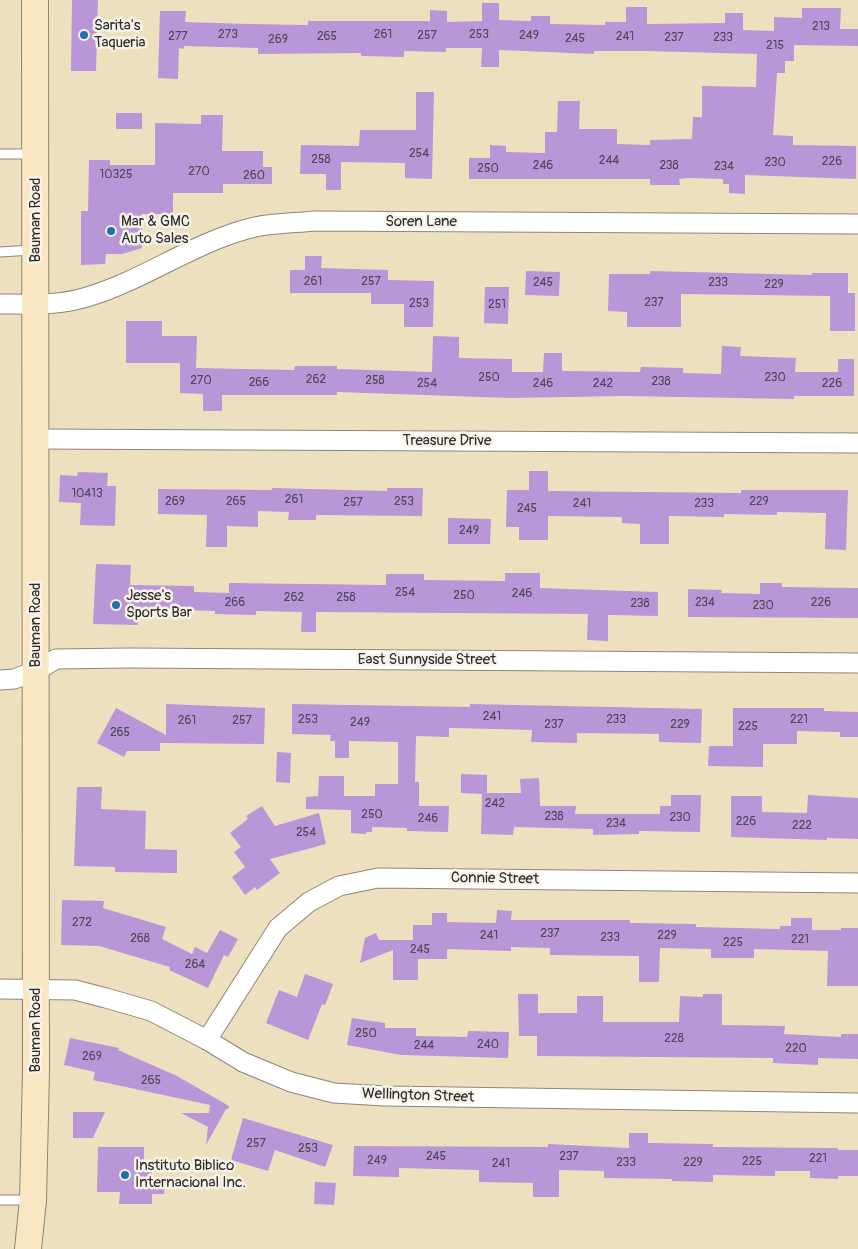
<!DOCTYPE html>
<style>
body{margin:0}
canvas{display:block;background:#ede0bf}
</style>
<canvas width="858" height="1249"></canvas>
<script>
const context = document.querySelector('canvas').getContext('2d');
context.lineJoin = 'round';
function fillPath(path, color) { context.fillStyle = color; context.fill(path, 'evenodd'); }
function trace(path, color, width, dash) { context.strokeStyle = color; context.lineWidth = width; context.lineCap = dash ? 'butt' : 'round'; context.setLineDash(dash || []); context.stroke(path); }
function drawText(font, color, halo, rows, align = 'center') {
  context.font = font + ' Pangolin,sans-serif'; context.lineWidth = 5; context.setLineDash([]); context.textBaseline = 'middle'; context.strokeStyle = halo; context.fillStyle = color; for (const [text, x, y, turn = 0] of rows) {
    context.save(); context.translate(x, y); context.rotate((+turn || 0) * Math.PI / 180); context.textAlign = isNaN(turn) ? turn : align; if (halo) context.strokeText(text, 0, 0); context.fillText(text, 0, 0); context.restore();
  }
}
fillPath(new Path2D(`
 M72,0H98L96,71H71Z
 M482,3H499V20L531,21V16H550V24L605,25V22H626V7H647V24L725,23V13H743V30L774,31V17L802,18V8H841L840,29H858V46L794,45V61H785V73H777L773,135L793,136V145L856,146V179L745,175V194L729,193V184H723V179L689,178L679,179L680,185H650V179H469V158H490V145L506,146V152L545,153V132H557L558,101H580L579,129H617V144L650,145V140L692,139L693,117H702V86L756,87L757,54L646,51H594V54L499,50V67H481L482,48H446V52L404,51V57L361,56V53L258,54V48L184,46V49L179,48L178,79L158,78L160,11H186L185,22L249,24L308,25V21H430V10L447,11V22L482,21Z
 M416,92H434L432,179L405,178V163L341,162V190H326V174H300L301,145L359,146L360,130H416Z
 M116,113H142V129H116Z
 M201,115H223L222,151H263V167H272V184H223V193H173V214H142V248L122,254H106L105,264L81,265V211H88L89,160H110V165H155V123L201,124Z
 M305,256H322L321,268L388,270V280L434,281L433,327H404V304H371V293H290V270H305Z
 M526,271L560,272L559,296L525,295Z
 M650,271L812,275V273H848V293H855V331H830V296L681,294V327H627V312L608,311L609,274H650Z
 M485,287H509L508,324L484,323Z
 M126,321H162V336H197L196,368L294,370L295,366H337V369L432,372L433,336L459,337V358L512,359V372H543L544,353H562V371L640,372L641,367L683,368V373L721,374L722,346L741,347L740,356L796,358L795,372H838V359H854V396H794V399L624,396L511,398L337,392V395H222V411H203V394L180,393V363H126Z
 M529,471H548V491L741,493V490H848L846,550L825,549L826,513L777,512V515L724,514V517L669,516V544H640V524L622,523V517L548,516V540H519V527H506L507,490H529Z
 M78,472L108,473L107,486H116L115,526L80,525L81,503L59,502L60,475L77,476Z
 M272,488L387,491V488H423L422,516L316,515V520H288L289,512L258,511V527L227,526V547H206L207,515L158,514V489L272,490Z
 M448,518L491,519L490,544H448Z
 M96,564L131,565L130,585L194,586V592L229,593V583L386,585V574H424V580L505,581V573H540V588L658,592V616L608,615V641L587,640L588,614L316,612V632H301L302,612L256,611V615L215,614V611L138,609V625L93,624Z
 M760,583H782V587L858,588V618L688,617V589L722,590L721,593L760,594Z
 M166,704L265,708L264,744L160,743V751H127L124,757L97,743L116,708L166,735Z
 M292,704L470,707V704L702,709L701,743L659,742V734L577,733V743L531,742L532,730L496,729L449,728V737L416,736L415,782H419V806H449L448,832L407,831V828L372,827V832H366V834L351,833V810L306,809V797L318,796L319,776H344V796H375V784H398V742L349,741V758H335V741H330L331,735L292,734Z
 M733,708H824V711L858,712V737H840V732L797,731V744H763V767L708,766L709,746H733Z
 M277,752L291,753L290,783L276,782Z
 M461,774L487,775V793H521L520,779L539,778L540,806H576L575,814H660V806H671V795H701L700,832L639,831V834L593,835V829L514,827L513,835L481,834L482,794L461,793Z
 M77,787H102L101,809L146,811L145,849L177,850V873L115,872V867L74,866Z
 M808,795L858,798V839L827,838V840L731,837V796H762V812L807,813Z
 M262,806L275,826L319,813L326,844L270,859L280,873L257,890L255,887L245,895L232,877L245,867L234,852L241,847L230,833L248,819L246,816Z
 M62,900L104,901L103,908L166,927L162,939L192,954L195,947L207,953L220,930L238,939L228,957L224,955L208,988L169,970L170,967L99,946L61,945Z
 M497,910L512,911L511,920H630V923L696,924V927L780,929V926H791V918H812V930H841V928H858V986H827L828,951L754,949V958H711V949L660,948L659,982H639V956L550,955V948L511,947V951L447,949V959H418V980H393V950L360,963L365,938L376,933L379,940H413V925H432V913H447V922L496,923Z
 M305,974L333,984L325,1005L322,1004L308,1040L266,1023L279,990L297,997Z
 M518,994H538V1013H577V996H603V1022H679L680,996L703,997V994H722V1025L785,1026L784,1034L841,1037V1034H858V1059L818,1058V1065L773,1063V1058L537,1056V1036H519Z
 M352,1018L385,1023V1028H416V1036L467,1037L468,1031L509,1032L508,1058L401,1055L347,1045Z
 M70,1038L119,1048L118,1050L177,1076L229,1106L228,1109H226L206,1145L208,1127L181,1113H209L210,1105L93,1080L95,1072L64,1065Z
 M73,1112H105L93,1138H73Z
 M243,1118L333,1145L325,1167L275,1150L268,1171L231,1160Z
 M629,1133H648V1143L713,1144V1147L838,1148V1150H858V1176H838V1179L810,1178V1171H775V1176L713,1175V1182L672,1181V1179L604,1178V1171L559,1170V1197H533V1183L479,1182V1170L399,1168V1177L353,1176L354,1146L548,1147V1144L629,1148Z
 M98,1147H144V1166H152V1179H165L164,1194H152V1204H119L120,1192H97Z
 M315,1182L336,1183L334,1205L314,1204Z`), '#b996d7');
const lane = new Path2D(`
 M0,154H33
 M0,252L32,250
 M0,1200H30`);
const street = new Path2D(`
 M0,304C29,304 58,306 87,297C145,280 195,241 255,227C274,223 296,223 315,221L858,224
 M36,439L858,443
 M0,680L14,679L36,671L56,659L129,658L858,663
 M0,989L75,990L106,998L151,1011L207,1040L243,1062L291,1082L334,1093L385,1096L858,1103
 M207,1040L278,928L309,902L339,886L378,878L858,883`);
const secondary = new Path2D(`
 M28,1249L33,1200L36,1072L35,0`);
trace(lane, '#8c8675', 11);
trace(street, '#8c8675', 21);
trace(secondary, '#8c8675', 28);
trace(lane, '#fff', 9);
trace(street, '#fff', 19);
trace(secondary, '#f9e7c3', 26);
for (const [x, y, r, color] of [
 [84,35,5,"#1f6fb2"],
 [111,231,5,"#1f6fb2"],
 [116,605,5,"#1f6fb2"],
 [125,1175,5,"#1f6fb2"]
]) { const dot = new Path2D(); dot.arc(x, y, r, 0, 2 * Math.PI); context.fillStyle = color; context.fill(dot); trace(dot, '#f7f3e8', 2); }
drawText('12px', '#4e4656', null, [
 ["213",821,27],
 ["273",228,35],
 ["261",383,35],
 ["253",479,35],
 ["257",427,36],
 ["249",529,36],
 ["277",178,37],
 ["265",327,37],
 ["241",625,37],
 ["237",674,38],
 ["233",723,38],
 ["245",575,39],
 ["269",278,40],
 ["215",775,46],
 ["254",419,154],
 ["258",321,160],
 ["244",609,161],
 ["226",832,162],
 ["230",775,163],
 ["246",543,166],
 ["238",669,166],
 ["234",724,167],
 ["250",488,169],
 ["270",199,172],
 ["10325",116,175],
 ["260",254,176],
 ["261",313,282],
 ["257",371,282],
 ["245",543,283],
 ["233",718,283],
 ["229",774,285],
 ["237",654,303],
 ["253",419,304],
 ["251",497,305],
 ["250",489,378],
 ["230",775,378],
 ["262",316,380],
 ["270",201,381],
 ["258",375,381],
 ["238",661,382],
 ["266",259,383],
 ["254",427,384],
 ["246",543,384],
 ["242",603,384],
 ["226",832,384],
 ["10413",87,494],
 ["261",294,500],
 ["269",175,502],
 ["265",236,502],
 ["253",404,502],
 ["229",759,502],
 ["257",353,503],
 ["241",582,504],
 ["233",704,504],
 ["245",527,509],
 ["249",469,531],
 ["254",405,593],
 ["246",522,594],
 ["250",464,596],
 ["262",294,598],
 ["258",346,598],
 ["266",235,603],
 ["234",705,603],
 ["226",821,603],
 ["238",640,604],
 ["230",763,606],
 ["241",492,717],
 ["253",308,720],
 ["233",616,720],
 ["221",799,720],
 ["261",187,721],
 ["257",242,721],
 ["249",360,723],
 ["237",554,725],
 ["229",680,725],
 ["225",748,727],
 ["265",120,733],
 ["242",495,804],
 ["250",372,815],
 ["238",554,817],
 ["230",680,818],
 ["246",428,819],
 ["226",746,822],
 ["234",616,824],
 ["222",802,826],
 ["254",306,833],
 ["272",82,923],
 ["237",550,934],
 ["241",489,936],
 ["229",667,936],
 ["233",610,938],
 ["268",140,939],
 ["221",800,940],
 ["225",733,943],
 ["245",420,950],
 ["264",195,965],
 ["250",366,1034],
 ["228",674,1039],
 ["240",488,1045],
 ["244",424,1046],
 ["220",796,1049],
 ["269",92,1057],
 ["265",151,1081],
 ["257",256,1144],
 ["253",308,1149],
 ["245",436,1157],
 ["237",569,1157],
 ["221",818,1159],
 ["249",377,1161],
 ["225",752,1162],
 ["233",626,1163],
 ["229",693,1163],
 ["241",501,1164]
]);
drawText('15px', '#2b2b2b', '#f7f3e8', [
 ["Sarita's",94,26],
 ["Taqueria",94,43],
 ["Mar & GMC",121,222],
 ["Auto Sales",121,239],
 ["Jesse's",126,596],
 ["Sports Bar",126,613],
 ["Instituto Biblico",135,1166],
 ["Internacional Inc.",135,1183]
], 'left');
drawText('15px', '#2b2b2b', '#f7f3e8', [
 ["Bauman Road",36,220,-90],
 ["Soren Lane",421,222],
 ["Treasure Drive",447,441],
 ["Bauman Road",36,625,-90],
 ["East Sunnyside Street",427,660],
 ["Connie Street",495,879,1],
 ["Bauman Road",36,1030,-90],
 ["Wellington Street",418,1096,2]
]);
</script>
